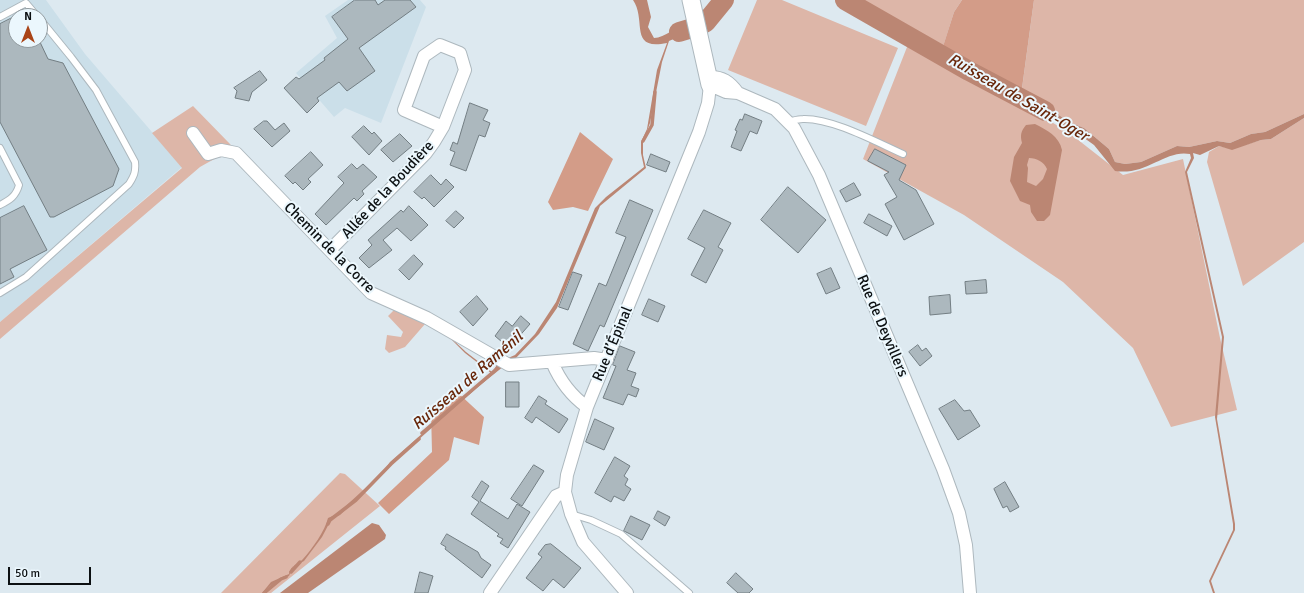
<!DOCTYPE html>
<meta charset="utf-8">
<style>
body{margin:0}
#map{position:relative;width:1304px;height:593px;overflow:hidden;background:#dde9f0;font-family:Signika,sans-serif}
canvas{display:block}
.north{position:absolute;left:8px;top:8px;width:40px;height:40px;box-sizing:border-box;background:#ebf7fd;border:1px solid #929b9f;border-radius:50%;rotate:0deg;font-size:11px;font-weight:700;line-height:16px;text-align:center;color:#0c1012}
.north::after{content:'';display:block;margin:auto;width:14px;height:18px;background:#a94417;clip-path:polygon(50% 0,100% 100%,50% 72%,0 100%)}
.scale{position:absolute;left:8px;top:567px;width:83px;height:18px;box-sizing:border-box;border:2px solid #0c1012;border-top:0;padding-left:5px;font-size:12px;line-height:14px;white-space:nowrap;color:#0c1012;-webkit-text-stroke:3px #ebf7fd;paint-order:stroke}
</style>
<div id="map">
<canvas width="1304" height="593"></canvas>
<div class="north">N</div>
<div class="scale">50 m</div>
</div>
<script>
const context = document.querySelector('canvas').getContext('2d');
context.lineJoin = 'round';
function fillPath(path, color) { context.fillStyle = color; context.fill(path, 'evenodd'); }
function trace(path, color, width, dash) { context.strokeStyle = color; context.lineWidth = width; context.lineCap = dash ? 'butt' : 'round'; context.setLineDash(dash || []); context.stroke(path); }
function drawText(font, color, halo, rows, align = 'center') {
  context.font = font + ' Signika,sans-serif'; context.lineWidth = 4; context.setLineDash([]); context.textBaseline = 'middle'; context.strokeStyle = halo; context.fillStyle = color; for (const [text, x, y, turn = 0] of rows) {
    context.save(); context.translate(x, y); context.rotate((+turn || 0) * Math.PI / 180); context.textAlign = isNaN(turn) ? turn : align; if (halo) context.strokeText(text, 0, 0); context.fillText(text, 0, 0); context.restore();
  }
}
fillPath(new Path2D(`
 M0,0H46L85,54L182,167L0,322ZM16,16H40V40H16Z
 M348,0H420L426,7L381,123L345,108L334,117L296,73L337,38L325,16Z`), '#cbdfe9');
fillPath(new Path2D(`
 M757,0H782L898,48L866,126L728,70Z
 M863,0H962L954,12L942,50L860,5Z
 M1034,0H1304V114L1265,132L1251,134L1230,143L1217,141L1189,147L1177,146L1141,162L1125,164L1115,162L1109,149L1084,128L1069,122L1053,111L1021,96Z
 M909,42L1020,103L1068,132L1123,175L1183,159L1220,338L1237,410L1171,427L1133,348L1063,282L964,215L863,159Z
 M193,106L374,292L396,309L425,324L405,347L389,353L385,349L387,335L401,337L403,332L388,316L395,309L378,302L358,287L244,165C224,152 220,156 200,167L0,339V322L182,168L152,133Z
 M1304,118V242L1243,286L1207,162L1209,152L1219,146L1232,149L1261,140L1271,139Z
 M340,473L345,474L380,506L271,593H221Z`), '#ddb6a8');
fillPath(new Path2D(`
 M962,0H1034L1020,103L939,59L954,12Z
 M580,132L613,159L588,211L573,207L553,210L548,202Z
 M456,391L484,417L479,445L454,437L449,460L389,514L378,503L432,452L431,411Z`), '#d39c88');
fillPath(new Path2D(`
 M633,0H647L651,17L648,27L654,38C665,38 676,26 688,23L690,32L669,41L662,62L650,123L643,143V155L646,168L600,206L557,308L539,334L514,360L504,366L478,387L391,464L340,515L332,518L322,537L304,561L293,567L289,576C280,581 270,583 264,593H262L271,582L289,574C291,564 297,566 303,559C312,549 325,531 328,518L342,512L348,504L383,472L390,462L491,373L465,353L438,326L466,352L492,372L499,362L515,355L535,334L556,302L595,208L606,197L644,167L641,153V142L647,129L657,70L667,43C628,51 647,20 633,0Z
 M911,33L942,50L939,59L909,42Z
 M1021,96L1053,111L1069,122L1084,128L1109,149L1115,162L1125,164L1141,162L1177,146L1189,147L1217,141L1230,143L1251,134L1265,132L1304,114V118L1271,139L1261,140L1232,150L1219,146L1200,155L1193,153L1194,158L1187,172L1224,337L1217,419L1235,524V530L1211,581L1215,593H1213L1209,581L1233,530V524L1215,417L1222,337L1185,172L1191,158L1190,154C1166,149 1146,176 1115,171L1094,145L1080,135L1020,103Z
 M1035,124C1047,130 1059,136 1062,150L1050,215L1044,221H1037L1031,212L1030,205L1020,201L1010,181L1014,157L1022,143C1020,135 1021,131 1026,125ZM1029,158C1037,158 1044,162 1047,169L1043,179L1036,186L1027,182L1028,168L1027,165Z
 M372,523L379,525L386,535L385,539L308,593H280Z`), '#bb8673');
trace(new Path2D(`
 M643,141L652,125L655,92
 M422,433L499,367
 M328,524L330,520L356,500L391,464L419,439
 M291,572L300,562
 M264,593L281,579L286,577`), '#bb8673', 3.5);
trace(new Path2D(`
 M845,0L969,71L1045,111
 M679,32L699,26L706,22L724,0`), '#bb8673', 20);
const building = new Path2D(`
 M355,0H375L378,5L385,0H410L416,7L359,48L375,71L347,91L339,82L317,98L319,101L307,113L284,88L296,77L299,79L325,60L324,58L348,39L332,17Z
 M16,16V40H39L48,59L63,63L119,169L113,186L54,217H50L0,122V24Z
 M260,71L267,80L252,92L249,101L235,98L237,91L234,88Z
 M470,103L488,110L483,120L490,123L485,137L479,135L466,171L450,165L455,152L450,150L453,142L457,144Z
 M745,114L762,121L757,134L750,131L741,151L731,147L737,131L735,130L740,119L742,120Z
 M264,121H267L275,130L284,123L290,131L272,147L254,129Z
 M364,126L372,134L374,132L382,141L369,155L352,137Z
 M400,134L412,146L393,162L381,150Z
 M875,149L906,165L899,180L916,190L934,224L904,240L885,204L897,197L884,175L889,172L868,161Z
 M311,152L323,165L308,179L311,182L303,190L295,182L293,184L285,176Z
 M651,154L670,162L666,172L647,165Z
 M352,164L357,169L363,164L377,177L362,191L364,194L357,201L354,198L326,225L315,214L344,183L338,177Z
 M431,175L441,185L446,179L454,187L434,207L424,197L422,199L414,192Z
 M854,183L861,195L846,202L840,191Z
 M788,187L826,220L798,253L761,220Z
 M630,200L653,210L604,327L600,325L588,351L573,344L599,283L606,286L626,237L616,233Z
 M24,206L47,250L10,269L14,277L0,284V218Z
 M409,206L428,225L411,241L397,228L383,240L392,250L369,268L359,258L372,245L368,240L401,210L403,212Z
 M704,210L731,223L718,247L723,250L706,283L691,275L705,248L688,239Z
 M456,211L464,218L454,228L446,221Z
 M869,214L892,226L887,236L864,223Z
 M414,255L423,264L409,280L399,270Z
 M831,268L840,288L826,294L817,274Z
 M573,272L582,275L568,310L559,307Z
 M986,280L987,293L966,294L965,282Z
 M950,295L951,313L930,315L929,297Z
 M477,296L488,309L473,326L460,312Z
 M649,299L665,306L658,322L642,315Z
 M521,316L530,324L509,348L495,336L506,321L512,326Z
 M918,345L922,351L926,348L932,356L920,366L909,352Z
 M620,346L635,352L627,370L636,373L631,386L639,389L636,397L628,394L623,405L603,398L616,366L613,365Z
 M506,382H519V407H506Z
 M539,396L547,401L545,404L568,419L559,433L536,417L532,423L525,418Z
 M955,400L964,411L970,410L980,426L958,440L939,409Z
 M595,419L614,428L604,450L586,442Z
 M615,457L630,466L624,476L628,479L625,485L631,489L624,501L614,496L611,502L595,493Z
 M534,465L544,471L522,506L511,499Z
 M482,481L489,486L480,501L508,519L517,504L530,512L508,548L500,543L503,539L497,536L499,534L471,514L479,502L472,497Z
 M1005,482L1019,507L1010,512L1007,506L1003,508L994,489Z
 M658,511L670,517L665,526L654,519Z
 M631,516L650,525L642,540L624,531Z
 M447,534L478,552L481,558L491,565L482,578L445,549L446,547L441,544Z
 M551,544L581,568L564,588L553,579L543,591L526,578L542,557L538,554L545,545Z
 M420,572L433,576L428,593H415Z
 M736,573L753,589L749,593H738L727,583Z`);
fillPath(building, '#acb8be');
trace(building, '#737e83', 1);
const lane = new Path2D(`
 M0,17L26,3L37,16
 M787,122C792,121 798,119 803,119C832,118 876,142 903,154
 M0,148L19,185C16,196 10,200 0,205
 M0,293L26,277L129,184C134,176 136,172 135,162L96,90L71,57L40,19
 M571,514L591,520L621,534L689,593`);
const street = new Path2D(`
 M708,77C722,76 730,82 738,93
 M193,133L208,154L221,150L236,153L371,293L427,318L509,365L594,358L607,360
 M330,250L426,153L434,142L443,127L465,70L460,53L440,45L424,56L404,110L443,127
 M552,362C560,381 570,395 587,407
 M490,593L556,496L565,492
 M627,593L583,542L571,514L565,492L567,475L587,407L699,132L708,103L710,85L726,92L738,93L775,109L794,128L819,175L943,469L959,513L966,545L970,593`);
const secondary = new Path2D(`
 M691,0L710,85`);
trace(lane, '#adb8be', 8);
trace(street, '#adb8be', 14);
trace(secondary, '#adb8be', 19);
trace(lane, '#fff', 6);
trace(street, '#fff', 12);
trace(secondary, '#fff', 17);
drawText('15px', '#0c1012', '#ebf7fd', [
 ["Allée de la Boudière",388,190,-47],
 ["Chemin de la Corre",329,248,45],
 ["Rue de Deyvillers",882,326,67],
 ["Rue d’Épinal",613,344,-67]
]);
drawText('italic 16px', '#682609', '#ebf7fd', [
 ["Ruisseau de Saint-Oger",1018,98,30],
 ["Ruisseau de Raménil",468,381,-41]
]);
</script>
